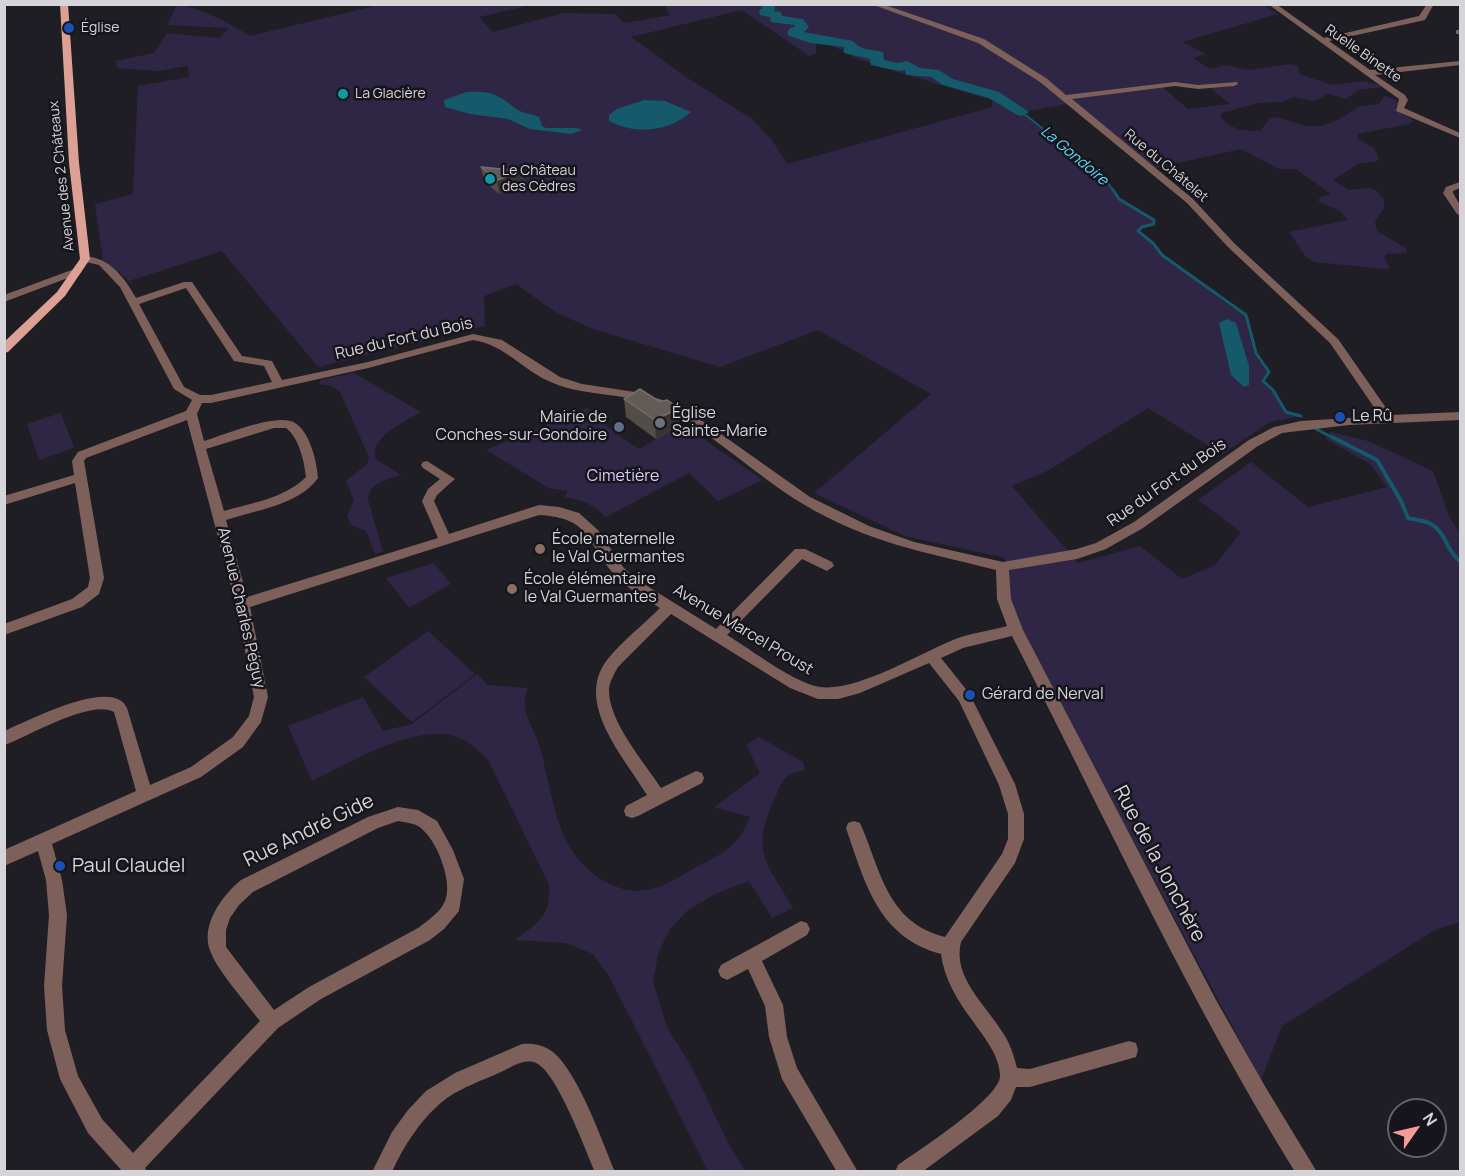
<!DOCTYPE html>
<meta charset="utf-8">
<style>
body{margin:0}
#map{position:relative;width:1465px;height:1176px;overflow:hidden;background:#201e25;font-family:Manrope,sans-serif}
canvas{display:block}
.frame{position:absolute;inset:0;border:6px solid #d5d4d8;pointer-events:none}
.north{position:absolute;left:1387px;top:1098px;width:60px;height:60px;box-sizing:border-box;background:#17151c;border:2px solid #636167;border-radius:50%;rotate:56deg;font-size:16px;font-weight:700;line-height:24px;text-align:center;color:#d5d4d8}
.north::after{content:'';display:block;margin:auto;width:21px;height:27px;background:#f59b97;clip-path:polygon(50% 0,100% 100%,50% 72%,0 100%)}
</style>
<div id="map">
<canvas width="1465" height="1176"></canvas>
<div class="frame"></div>
<div class="north">N</div>
</div>
<script>
const context = document.querySelector('canvas').getContext('2d');
context.lineJoin = 'round';
function fillPath(path, color) { context.fillStyle = color; context.fill(path, 'evenodd'); }
function trace(path, color, width, dash) { context.strokeStyle = color; context.lineWidth = width; context.lineCap = dash ? 'butt' : 'round'; context.setLineDash(dash || []); context.stroke(path); }
function drawText(font, color, halo, rows, align = 'center') {
  context.font = font + ' Manrope,sans-serif'; context.lineWidth = 5; context.setLineDash([]); context.textBaseline = 'middle'; context.strokeStyle = halo; context.fillStyle = color; for (const [text, x, y, turn = 0] of rows) {
    context.save(); context.translate(x, y); context.rotate((+turn || 0) * Math.PI / 180); context.textAlign = isNaN(turn) ? turn : align; if (halo) context.strokeText(text, 0, 0); context.fillText(text, 0, 0); context.restore();
  }
}
fillPath(new Path2D(`
 M383,4L531,5L479,17L493,32L564,13L615,14L625,23L670,15L664,4L1264,5L1278,14L1182,42L1206,54L1193,58L1210,69L1226,65L1249,70L1291,64L1298,66L1299,74L1332,85L1362,81L1382,85L1383,87L1358,90L1346,99L1328,94L1314,101L1293,97L1283,102L1258,103L1221,113V118C1231,130 1247,132 1261,130L1269,119L1276,117L1306,126H1320L1336,121L1360,106L1379,104L1384,96L1397,100L1396,110L1414,121L1409,124L1358,134V139L1374,148L1379,158L1377,161L1358,164L1333,180L1349,190L1369,188L1376,190L1384,200V208L1375,221L1377,231L1407,249L1406,253L1386,254L1384,258L1390,268L1385,269L1315,262L1306,257L1289,232L1348,220L1340,211L1318,201L1320,197L1331,194L1296,169H1279L1241,149L1156,168L1073,103L1023,112L1105,179L1119,199L1154,220V224L1142,227L1138,231L1153,243L1162,255L1228,305L1246,315C1248,335 1253,358 1269,372L1263,381L1273,390L1286,412L1301,416L1270,422L1222,454L1148,408L1049,470L1012,486L1078,563L1140,546L1182,579L1215,565L1241,532L1198,500L1251,462L1308,507L1387,487L1370,464L1326,439L1330,432L1368,441L1433,471L1449,516L1460,534V922L1435,930L1282,1026L1261,1080L1019,627L1006,585L1005,558L905,536L814,493L931,394L818,330L720,367L593,329L557,313L516,284L484,296L485,326L318,367L222,251L129,281L103,260L95,204L133,194L138,86L189,77L187,66L158,71L117,68L115,61L154,53L167,33L219,38L229,28L167,25L177,5C196,5 233,25 250,36ZM742,10L809,56L816,54V43C830,41 845,54 859,59C903,74 947,87 992,100V107L787,164L772,140L752,119L686,77L631,37ZM1159,84L1207,85L1230,104L1188,109Z
 M354,373L421,412C407,420 365,440 377,460L401,475C387,480 369,482 368,499L383,552L375,554L366,531L351,525L347,515L354,501L346,481L367,464L369,457L340,392L332,386L319,384L321,380Z
 M587,408L616,434L639,449L682,424L763,480L718,501L689,473L606,517C593,504 582,500 565,497L567,491L549,488L486,450Z
 M61,413L74,448L39,460L27,424Z
 M434,563L451,584L409,608L386,578Z
 M428,631L475,674L412,722L364,677Z
 M477,674L488,685L528,688C518,710 534,727 540,748C554,797 554,849 602,880C614,887 631,893 645,890C662,888 677,878 691,870C719,855 738,849 750,817L714,807L760,773L746,745L759,737L803,762L805,770C781,775 783,781 774,800C750,852 767,863 793,908L772,918L749,881L715,894L687,911L670,929L659,951L653,982L667,1027L693,1069L727,1141L745,1171H708L609,976L593,954L565,943L515,940C540,921 551,917 549,884L488,760C477,749 466,738 450,735C406,728 351,762 312,781L288,726L363,697L383,731L412,724Z`), '#2f2545');
fillPath(new Path2D(`
 M467,92C492,91 497,94 516,109C521,113 533,114 539,117L542,126L546,128H576L581,129L580,131L571,134L530,129L508,119L470,114L445,107L444,100Z
 M644,100L665,101L691,112C668,132 636,135 609,121V115L617,109Z
 M1227,319L1236,323L1249,366V385L1244,387L1231,375L1219,323Z`), '#145a6b');
trace(new Path2D(`
 M1022,112L1105,179L1114,191`), '#145a6b', 2);
trace(new Path2D(`
 M1113,190L1119,199L1154,220V224L1142,227L1138,231L1153,243L1162,255L1246,315L1256,353L1269,372L1263,381L1273,390L1286,412L1301,416
 M1316,429L1335,439`), '#145a6b', 3);
trace(new Path2D(`
 M1332,437L1377,460L1401,501L1408,518C1416,520 1424,520 1431,524C1446,532 1446,551 1460,561`), '#145a6b', 4);
fillPath(new Path2D(`
 M764,4H776L774,11L781,12L782,16L803,19L809,27L804,32L853,41C861,51 871,49 883,52L884,60L898,63L907,61L920,68L939,70L953,79L999,92L1029,112L1022,116L1017,115L989,98L943,85L931,77L906,75L905,70L898,71L871,65L870,59L844,53V47L810,43L789,36L787,33L790,28L795,27L794,25L771,22L770,17L760,15L759,12Z`), '#145a6b');
fillPath(new Path2D(`
 M871,4H882L984,39L1046,78L1066,95L1175,82L1198,85L1237,82L1238,84L1234,86L1198,89L1175,86L1072,99L1193,199L1234,243L1338,339L1391,415L1460,412V420L1349,425L1282,433L1258,446L1143,528L1106,549L1077,559L1009,570L1011,599L1023,630L1216,1000L1266,1088L1317,1172H1295C1189,1000 1104,816 1012,636L963,648L941,658L969,693L1015,784L1024,814V839L1015,863L961,942C952,977 986,1005 1003,1033C1010,1043 1014,1056 1017,1068L1030,1069L1129,1041L1136,1043L1138,1050L1136,1057L1129,1059L1030,1087H1016L1011,1100L998,1116L922,1172H895L898,1165C918,1151 1000,1098 1000,1076C1000,1055 983,1036 972,1020C957,1000 944,978 941,954C878,937 865,883 846,828L848,823L854,821L860,823C881,870 886,922 945,937L1002,854L1008,839V814L999,785L959,701L929,663L860,693L838,699H818L790,688L671,614L618,667C614,674 610,681 609,689C608,721 644,762 661,788L696,771L702,773L704,778L702,783L638,816L632,818L626,816L624,811L626,806L647,795C624,757 574,703 607,660C622,641 643,625 660,608C644,598 628,589 615,575C585,542 592,518 539,515L250,607L268,697L261,722L243,747L201,777L52,844L62,880L67,915L62,986L65,1030L78,1076L102,1119L133,1153L260,1021C247,1004 218,971 211,953C199,926 222,896 241,880L368,817L398,807L418,810L437,821L453,850L464,879L459,911L444,929L430,940L321,999L278,1028L145,1168L147,1172H123L88,1133L60,1079L47,1030L44,986L49,915L46,880L38,851L4,866V850L136,791L114,712C91,699 29,736 5,745L4,731C27,722 112,676 127,708L150,785L191,767L233,737L249,716L254,697L237,609L187,420L86,458L84,461L104,578L99,594L82,607L4,635V624L72,599L88,587L90,578L75,483L4,505V496L74,475L72,461L78,452L186,411L192,400L174,389L120,287L99,265L82,261V257C107,254 125,278 136,298L184,282H192L242,356L272,361L282,380L368,362L473,334L502,340L560,377L582,384L635,392L666,401L704,422L810,497L869,526L914,542L1003,562L1077,549L1096,543L1134,522L1249,440L1274,427L1301,421L1380,416L1330,343L1228,247L1187,203L1040,82L978,43ZM186,288L234,361L264,366L272,382L211,395H200L184,387L139,304ZM473,340C506,345 523,371 553,383C587,397 625,392 659,407C712,431 753,474 803,504C868,543 925,552 996,570L997,599L1007,626C990,631 970,633 953,640C919,654 856,692 820,687C796,684 750,649 727,635L802,559L827,571L834,566L832,562L805,549H795L716,629L636,579L623,567L598,530L579,513L559,507L539,505L449,534L434,501L437,495L455,479L427,461L423,462L421,465L423,468L440,479L428,489L422,501L438,538L247,597L226,520C256,510 299,505 318,478C317,462 310,432 295,423C278,412 224,435 204,441L197,414L202,403H211L368,368ZM286,428C299,438 304,460 306,477C285,498 252,503 224,511L206,449L274,428ZM398,821C408,823 417,823 424,831C438,844 453,883 445,901C441,912 427,921 418,928L309,987L274,1010L226,947V930L230,918L239,905L253,892L378,828Z
 M1268,4H1276L1324,38L1419,16L1427,4H1434L1425,20L1329,41L1370,70L1460,61V65L1375,75L1405,95L1408,100L1404,108L1460,133V138L1396,111L1399,99Z
 M1456,30H1460V34H1456Z
 M1460,182V188L1453,191V193L1460,205V215L1457,214L1443,193L1446,187Z
 M77,268L82,271L81,273L4,302V295Z
 M801,921L807,923L810,929L807,935L762,961L783,1005L787,1037L797,1068L858,1172H837L782,1079L769,1037L765,1006L748,969L727,980L721,977L718,971L721,965Z
 M522,1044C533,1043 544,1045 553,1052C579,1074 601,1139 615,1172H595C585,1149 557,1072 536,1063C525,1058 511,1067 501,1072C483,1080 463,1087 447,1098C423,1116 404,1145 392,1172H372L392,1132L408,1110L426,1091L455,1073Z`), '#7d605a');
fillPath(new Path2D(`
 M60,4H68L79,163L90,259L65,296L8,352L4,353V342L57,292L80,259L69,163Z`), '#dca094');
fillPath(new Path2D(`
 M481,167L523,171L525,184L499,194L484,181Z
 M624,399L680,427L656,439L626,417Z`), '#534d48');
fillPath(new Path2D(`
 M523,171L525,184L499,194L497,180Z
 M679,408L680,427L656,439L655,420Z`), '#393433');
const building = new Path2D(`
 M481,167L523,171L497,180Z
 M640,389L660,402L667,400L679,408L655,420L624,399Z`);
fillPath(building, '#615c57');
trace(building, '#736e6c', 1.5);
for (const [x, y, r, color] of [
 [69,28,6,"#1a4fb4"],
 [343,94,6,"#0f9aa8"],
 [490,179,6,"#0f9aa8"],
 [1340,417,6,"#1a4fb4"],
 [660,423,6,"#6b7280"],
 [619,427,6,"#5c6f8a"],
 [540,549,6,"#8d6e63"],
 [512,589,6,"#8d6e63"],
 [970,695,6,"#1a4fb4"],
 [60,866,6,"#1a4fb4"]
]) { const dot = new Path2D(); dot.arc(x, y, r, 0, 2 * Math.PI); context.fillStyle = color; context.fill(dot); trace(dot, '#17151c', 2); }
drawText('14px', '#d5d4d8', '#17151c', [
 ["Église",81,28],
 ["La Glacière",355,94],
 ["Le Château",502,171],
 ["des Cèdres",502,187]
], 'left');
drawText('14px', '#d5d4d8', '#17151c', [
 ["Ruelle Binette",1363,54,35],
 ["Rue du Châtelet",1166,166,40],
 ["Avenue des 2 Châteaux",62,176,-96]
]);
drawText('italic 15px', '#5cdafa', '#17151c', [
 ["La Gondoire",1074,156,40]
]);
drawText('16px', '#d5d4d8', '#17151c', [
 ["Rue du Fort du Bois",404,339,-13],
 ["Rue du Fort du Bois",1167,483,-35],
 ["Avenue Charles Péguy",241,608,77],
 ["Avenue Marcel Proust",743,630,31]
]);
drawText('16px', '#d5d4d8', '#17151c', [
 ["Église",672,414],
 ["Sainte-Marie",672,432],
 ["Le Rû",1352,417],
 ["Mairie de",607,418,"right"],
 ["Conches-sur-Gondoire",607,436,"right"],
 ["École maternelle",552,540],
 ["le Val Guermantes",552,558],
 ["École élémentaire",524,580],
 ["le Val Guermantes",524,598],
 ["Gérard de Nerval",982,695]
], 'left');
drawText('16px', '#d9ccff', '#17151c', [
 ["Cimetière",623,477]
]);
drawText('20px', '#d5d4d8', '#17151c', [
 ["Rue André Gide",309,831,-26],
 ["Rue de la Jonchère",1159,864,62]
]);
drawText('20px', '#d5d4d8', '#17151c', [
 ["Paul Claudel",72,866]
], 'left');
</script>
